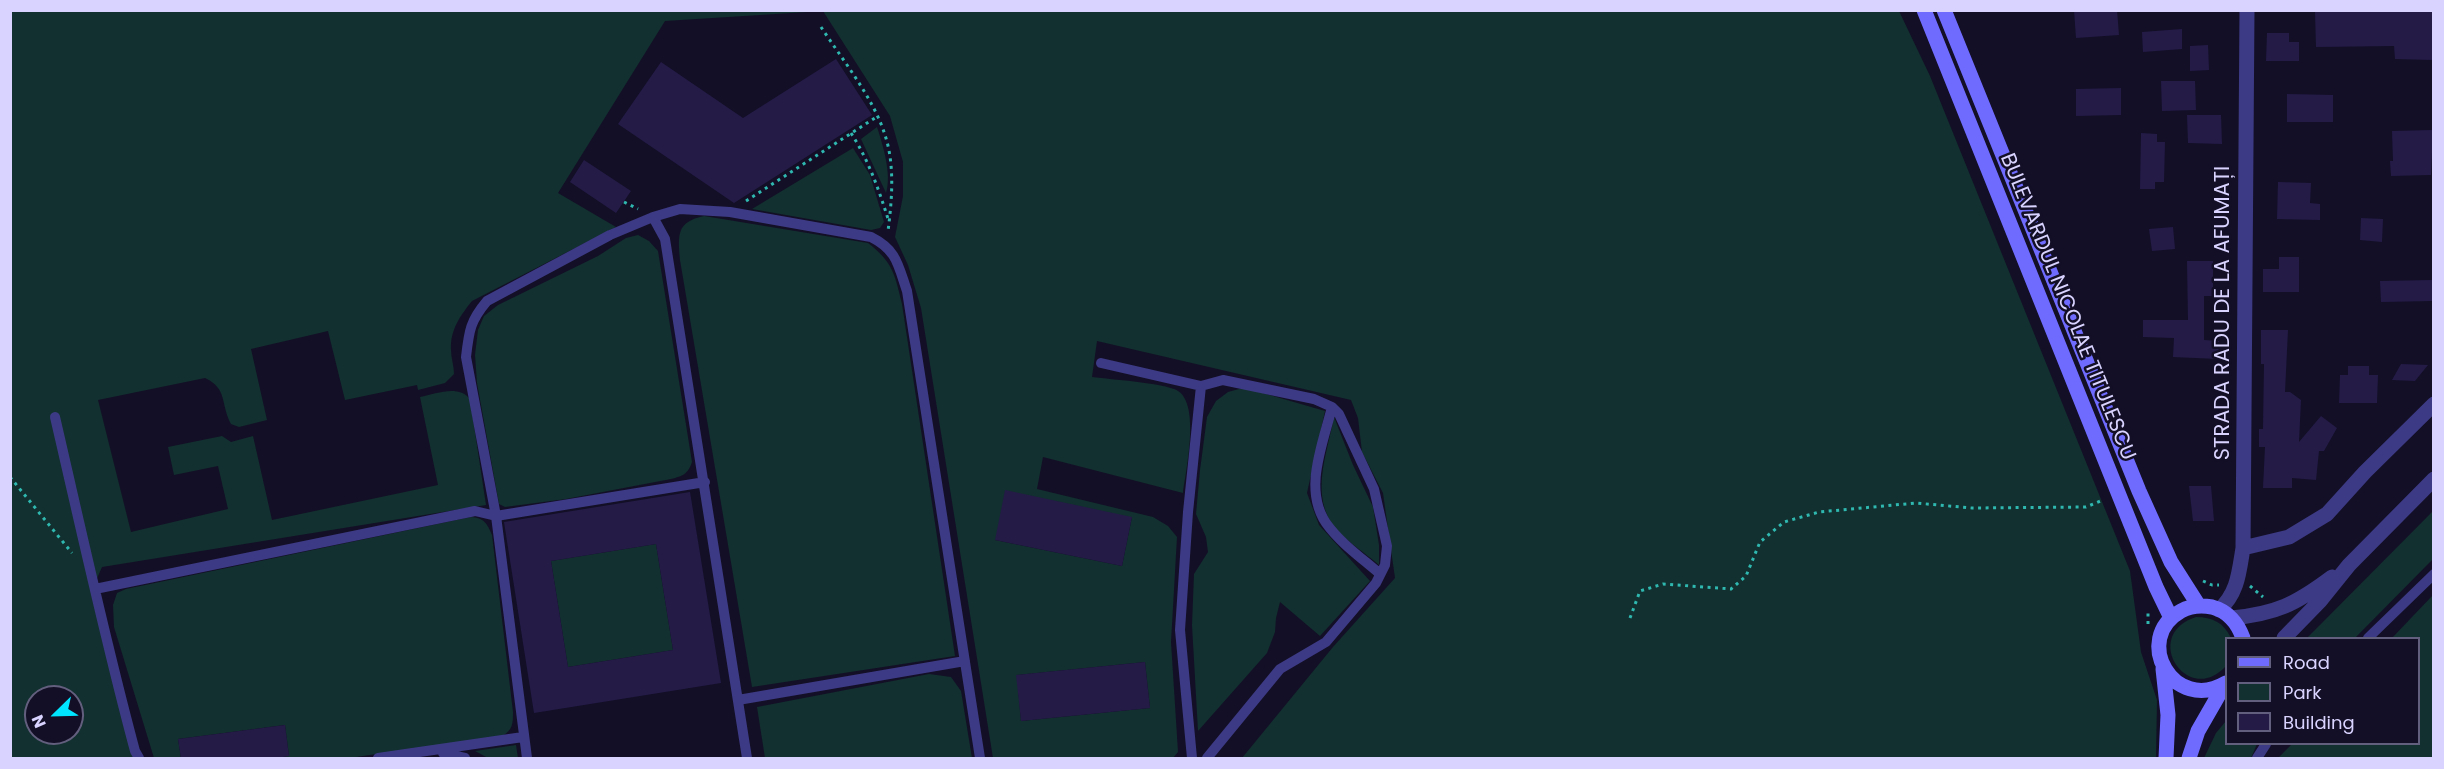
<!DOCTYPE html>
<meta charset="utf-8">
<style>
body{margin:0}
#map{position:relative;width:2444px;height:769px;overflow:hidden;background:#130f26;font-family:Poppins,sans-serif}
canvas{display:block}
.frame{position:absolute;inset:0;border:12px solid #d9d4ff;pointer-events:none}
.legend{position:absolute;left:2225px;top:637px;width:195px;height:108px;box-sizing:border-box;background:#130f26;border:2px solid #625e7d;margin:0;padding:8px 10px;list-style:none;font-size:18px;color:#d9d4ff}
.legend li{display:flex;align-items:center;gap:12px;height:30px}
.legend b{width:30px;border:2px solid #625e7d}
.north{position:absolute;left:24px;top:685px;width:60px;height:60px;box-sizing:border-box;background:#130f26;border:2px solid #625e7d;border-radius:50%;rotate:247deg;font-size:16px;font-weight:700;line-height:24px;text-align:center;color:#d9d4ff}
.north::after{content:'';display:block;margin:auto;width:21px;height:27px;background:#00e5ff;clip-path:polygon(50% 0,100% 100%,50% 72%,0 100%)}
</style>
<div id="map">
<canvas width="2444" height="769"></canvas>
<div class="frame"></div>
<ul class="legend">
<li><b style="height:8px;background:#6f6bff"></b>Road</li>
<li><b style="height:16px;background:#12302f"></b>Park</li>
<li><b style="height:16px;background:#241b47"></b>Building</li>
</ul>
<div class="north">N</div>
</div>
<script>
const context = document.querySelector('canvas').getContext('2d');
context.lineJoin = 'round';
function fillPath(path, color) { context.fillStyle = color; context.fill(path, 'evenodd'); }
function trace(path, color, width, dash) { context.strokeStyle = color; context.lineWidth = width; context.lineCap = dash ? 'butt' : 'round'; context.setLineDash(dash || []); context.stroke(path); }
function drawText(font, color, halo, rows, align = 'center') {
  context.font = font + ' Poppins,sans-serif'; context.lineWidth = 5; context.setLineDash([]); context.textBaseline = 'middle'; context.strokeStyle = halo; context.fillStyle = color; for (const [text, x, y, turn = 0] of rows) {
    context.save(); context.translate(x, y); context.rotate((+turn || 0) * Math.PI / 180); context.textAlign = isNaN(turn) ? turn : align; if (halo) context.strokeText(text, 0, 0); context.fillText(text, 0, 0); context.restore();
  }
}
fillPath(new Path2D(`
 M10,11H1899L1930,76L2130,571L2141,652L2157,700L2156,758H1242L1333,647L1395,578L1383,493L1362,452L1358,418L1351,400L1097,341L1092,377C1115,380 1153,382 1174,389C1202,398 1186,470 1183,493L1043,457L1037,489L1153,517L1168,526L1177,537L1171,642L1178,752L1173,758H993L921,308L908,265L895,237L903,196V162L890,116L823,11L665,21L558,193L616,227L472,301C460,316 450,330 451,350C451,358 454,366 454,374L445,383L418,390L417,385L345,400L328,331L251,349L267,420L239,427L231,424C220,403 228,389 205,378L98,400L131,532L228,509L218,466L174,475L168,447L222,436L231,442L253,436L272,520L438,485L420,397C436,394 458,384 470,399L486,505L102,567L91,592L135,758H11ZM1132,517L1122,566L995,540ZM1145,662L1150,708L1021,721L1017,675ZM36,697H72V733H36Z
 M877,127C883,145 892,175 886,193L861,139Z
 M853,148L870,175L884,222L880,228L871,230L752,209Z
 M704,216L868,243C893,262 895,275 902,304L955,656L752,687L680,260C678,235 676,222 704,216Z
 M638,235L649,241L658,251L692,462C688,474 683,476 671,479L566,499L505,507L499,504L477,383L475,355L478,330L484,316L498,305L598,256L626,238Z
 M1239,389H1249L1325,411L1307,493L1319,525L1370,581L1320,636L1280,602L1276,618L1275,632L1267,653L1198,731L1192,625L1194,574L1208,552L1206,537L1196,514L1200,470L1207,417L1216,401L1228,392Z
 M1334,417L1353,465L1373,507L1379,545V565C1365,553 1348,542 1336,529C1309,496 1327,455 1334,417Z
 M2433,511V559L2355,638H2307Z
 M471,517C484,518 487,523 492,535L513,712C513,723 513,730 502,736L349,758H271L289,756L285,725L178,739L181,758H154L114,627L113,605L117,593L126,589Z
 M656,544L673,650L568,667L551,561Z
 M2433,595V758H2278L2292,744H2418V638H2392Z
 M2196,617C2213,617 2224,623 2231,638H2226V666C2188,708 2140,635 2196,617Z
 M929,674L951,677L961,691L972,758H765L757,707Z
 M2226,721V744H2257L2251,758H2204L2216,733Z
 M516,745L518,758H488L475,751Z`), '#12302f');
fillPath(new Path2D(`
 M2074,10H2117L2119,35L2076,38Z
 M2433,10V60L2395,59L2394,46L2316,47L2315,12Z
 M2182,29V49L2143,52L2142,32Z
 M2267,33H2289V42H2299V61H2266Z
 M2208,45L2209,70L2190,71V46Z
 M836,59L872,115L734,203L618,124L661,62L743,118Z
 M2161,81H2195L2196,110L2162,111Z
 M2121,88V115L2076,116V89Z
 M2287,94L2333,95V122H2287Z
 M2187,115H2221L2222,144L2188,143Z
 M2433,130L2431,175L2391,176L2390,161H2393L2392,131Z
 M2141,133L2157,134V142H2165L2164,182H2155V189H2140Z
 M584,160L631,191L616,213L570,182Z
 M2278,182L2311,183L2310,203L2320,204V220L2277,219Z
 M2361,218L2383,219L2382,242L2360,240Z
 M2173,227L2175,249L2152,251L2149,229Z
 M2279,257H2299V292H2263V269H2279Z
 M2187,261H2213V296H2204V340L2219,341L2218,359L2173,357L2174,338L2143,337V320H2188Z
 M2433,280V301L2381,302L2380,281Z
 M2261,330H2288L2285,392H2290L2301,400L2299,442L2321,416L2337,428L2324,451H2319L2316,480L2292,478V488H2263L2265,447H2259V429H2263L2264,364H2261Z
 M2401,364L2428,365L2415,381L2392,380Z
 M2348,366H2369V375H2378L2377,403H2339L2340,375H2348Z
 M2189,486H2211L2214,521H2193Z
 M1005,490L1132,517L1122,566L995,540Z
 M690,492L721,683L534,713L504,522ZM656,544L673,650L568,667L551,561Z
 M1145,662L1150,708L1021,721L1016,675Z
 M285,725L289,756L271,759H181L178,739Z`), '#241b47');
trace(new Path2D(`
 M821,27C842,59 874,99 885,135C895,165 892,200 888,231
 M851,133C869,161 879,190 889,222
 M746,201L878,116
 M624,202L638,209
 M10,477L72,553
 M2203,581L2212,585H2219
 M2250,586L2263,597
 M1630,618L1640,591L1663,584L1731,589L1746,576L1760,542L1784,522L1819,512L1916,503L1972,508L2086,507L2103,500
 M2148,624V610`), '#2fb8b0', 3, [3, 4.5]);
trace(new Path2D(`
 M653,217L665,239L747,758
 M1101,363L1201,386L1223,380L1314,399L1332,407L1339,414L1374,489L1387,546L1385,565L1376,583L1326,642L1280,669L1207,758
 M1332,407C1323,444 1303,489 1326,523C1340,543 1363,559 1380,574
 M55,417C81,529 105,640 135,751L139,758
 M95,589L475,511L496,516L705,482
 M2368,638L2434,574
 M738,700L965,661
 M443,753L465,758
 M378,758L523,737
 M527,758L496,516L466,357C469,331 470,321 487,301L610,235L653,217L680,209L730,212L871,237C897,250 898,265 907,291L980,758
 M1192,758L1180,630L1188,512L1201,386
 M2257,758L2266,744`), '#3d3a85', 10);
trace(new Path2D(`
 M2243,548L2289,537L2327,514L2365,472L2434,404
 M2219,610C2238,593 2239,572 2243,548L2247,10`), '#3d3a85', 15);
trace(new Path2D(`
 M2231,618C2276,614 2296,604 2332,577
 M2284,638L2320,601L2349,565L2434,479`), '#3d3a85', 15);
trace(new Path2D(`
 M1924,10L2156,587L2171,618
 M1944,10L2139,491L2171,562L2199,606
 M2163,669L2168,715L2166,758
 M2226,683C2174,714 2131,639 2181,611C2190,606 2201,605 2212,607C2228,611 2238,624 2243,638
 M2189,758L2198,731L2225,684`), '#6f6bff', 15);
drawText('21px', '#d9d4ff', '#130f26', [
 ["BULEVARDUL NICOLAE TITULESCU",2067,307,68],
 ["STRADA RADU DE LA AFUMAȚI",2224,313,-90]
]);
</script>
